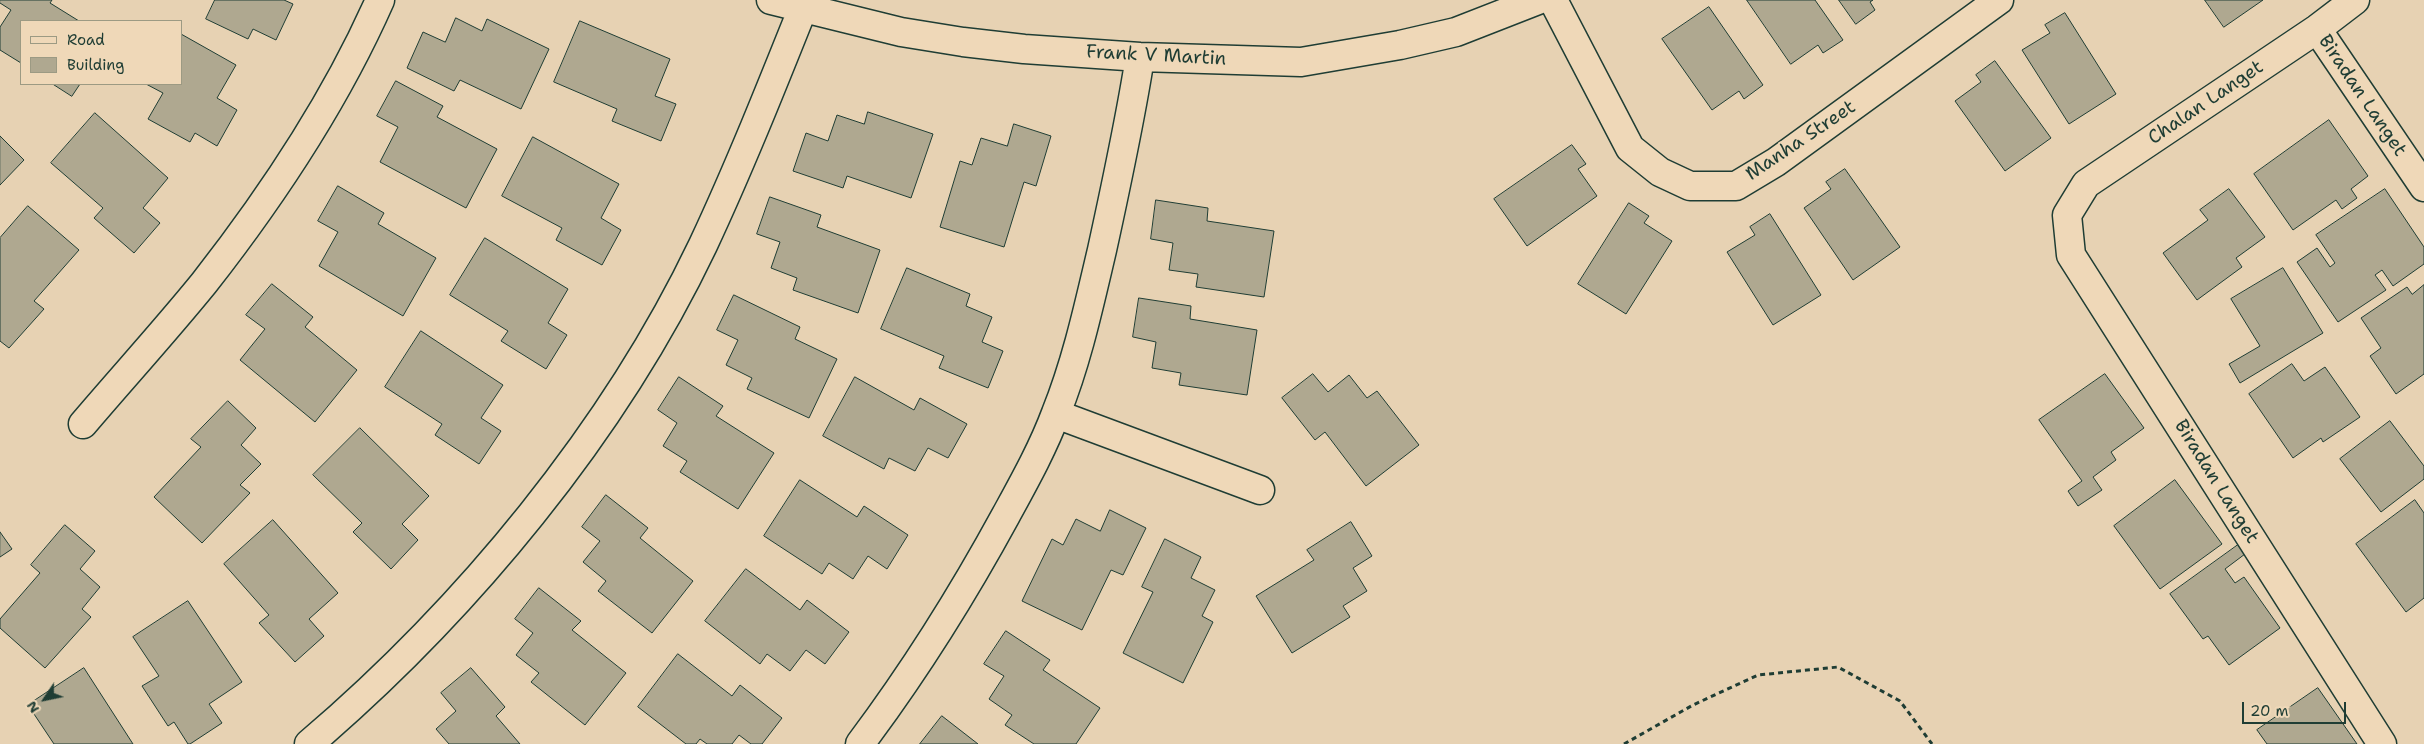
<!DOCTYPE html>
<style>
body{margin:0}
#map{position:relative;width:2424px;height:744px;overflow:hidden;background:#e7d2b3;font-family:"Shantell Sans",sans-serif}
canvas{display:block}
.legend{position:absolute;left:20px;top:20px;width:162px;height:65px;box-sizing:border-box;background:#efd8b8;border:1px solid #9c9a83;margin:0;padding:6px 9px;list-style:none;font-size:15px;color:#1f3d34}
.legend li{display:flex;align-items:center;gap:10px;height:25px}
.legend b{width:25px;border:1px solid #9c9a83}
.north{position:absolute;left:20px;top:674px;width:50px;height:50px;-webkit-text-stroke:4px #efd8b8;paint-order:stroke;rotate:236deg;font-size:14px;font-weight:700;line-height:20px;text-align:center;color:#1f3d34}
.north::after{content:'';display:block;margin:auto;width:18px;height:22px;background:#1f3d34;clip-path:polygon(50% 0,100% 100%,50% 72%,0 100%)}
.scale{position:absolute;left:2242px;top:702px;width:104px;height:22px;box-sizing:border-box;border:2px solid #1f3d34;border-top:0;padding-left:6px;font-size:15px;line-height:18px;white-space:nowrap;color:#1f3d34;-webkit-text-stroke:4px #efd8b8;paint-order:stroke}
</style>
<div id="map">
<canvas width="2424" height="744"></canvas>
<ul class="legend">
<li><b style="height:6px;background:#efd8b8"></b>Road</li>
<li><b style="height:14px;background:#afa890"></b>Building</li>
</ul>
<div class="north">N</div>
<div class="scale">20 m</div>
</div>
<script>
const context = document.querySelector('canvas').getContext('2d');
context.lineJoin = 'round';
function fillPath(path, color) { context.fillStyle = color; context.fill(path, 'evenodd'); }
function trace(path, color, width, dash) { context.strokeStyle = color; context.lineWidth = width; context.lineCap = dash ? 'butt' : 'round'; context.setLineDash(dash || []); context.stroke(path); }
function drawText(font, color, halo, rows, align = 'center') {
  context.font = font + ' "Shantell Sans",sans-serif'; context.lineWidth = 4; context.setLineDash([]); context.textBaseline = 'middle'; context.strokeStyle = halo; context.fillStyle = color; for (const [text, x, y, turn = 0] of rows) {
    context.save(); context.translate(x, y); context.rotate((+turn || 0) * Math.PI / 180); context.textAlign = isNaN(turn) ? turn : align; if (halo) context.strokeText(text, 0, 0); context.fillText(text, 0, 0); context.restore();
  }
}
const building = new Path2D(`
 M0,0H52L50,3L79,21H21V63L0,50V27L11,10L0,3Z
 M215,0H284L293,4L276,40L253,29L248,39L206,19Z
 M1747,0H1815L1843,40L1823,53L1818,45L1791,64Z
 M1839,0H1873L1870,2L1875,10L1856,24Z
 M2205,0H2263L2224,27Z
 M1709,7L1763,85L1744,99L1739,91L1712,110L1662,39Z
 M2065,13L2116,94L2069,124L2022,50L2050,33L2045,25Z
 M456,18L482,31L487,19L549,49L521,109L460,80L454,91L407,68L423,32L445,42Z
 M580,21L670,59L655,96L676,104L661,141L612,121L617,109L554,82Z
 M181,34L236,65L217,98L237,110L217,146L195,133L190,142L148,119L163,93L146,84H181Z
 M1995,61L2051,138L2005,171L1955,101L1981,82L1976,75Z
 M396,81L443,106L437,117L497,149L466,208L380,162L398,127L377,116Z
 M53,84H80L72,96Z
 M868,112L933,134L911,198L847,176L843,188L793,171L806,133L828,141L837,115L864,124Z
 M95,113L168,178L143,208L160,223L134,253L94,218L103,208L51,163Z
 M2329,120L2368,176L2351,189L2357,198L2342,209L2336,200L2293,230L2254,174Z
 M1014,124L1051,136L1036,186L1024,182L1004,247L940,227L960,161L972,165L981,138L1007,146Z
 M0,136L24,160L0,185Z
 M533,137L619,184L601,218L621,230L602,265L556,240L562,228L502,196Z
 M1572,145L1586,164L1578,169L1597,196L1527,246L1494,199Z
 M1845,169L1900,247L1853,280L1804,208L1831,189L1826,182Z
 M338,186L384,213L378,224L436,258L403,316L319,266L338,232L318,221Z
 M2229,189L2265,237L2236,258L2242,267L2197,300L2163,253L2208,220L2200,210Z
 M2385,189L2424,247V264L2393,286L2382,270L2375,275L2386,290L2338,322L2297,262L2317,248L2330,267L2335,263L2316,235Z
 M770,197L821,215L817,227L880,250L858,313L793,290L797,278L771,268L780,242L757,234Z
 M1156,200L1208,208L1207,221L1274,231L1264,297L1196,287L1198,274L1169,270L1173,243L1151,239Z
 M1629,203L1649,216L1644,223L1672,241L1626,314L1578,284Z
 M28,206L79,250L34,301L44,309L9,348L0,341V238Z
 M1770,214L1821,295L1773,325L1727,252L1755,235L1750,227Z
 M485,238L568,289L548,323L567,335L546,369L501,341L508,331L450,295Z
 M907,268L970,294L966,306L992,317L982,342L1003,351L988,388L939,368L944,356L881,329Z
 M2283,268L2323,333L2240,383L2229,364L2260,346L2231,299Z
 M272,284L313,317L305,327L357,370L315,422L240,360L265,329L246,315Z
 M2424,285V374L2396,394L2370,356L2381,348L2361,318L2407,287L2412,294Z
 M734,295L800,327L795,339L837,359L809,418L747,389L752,378L726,365L738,340L717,330Z
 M1139,298L1191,306L1190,319L1257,330L1247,395L1179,385L1181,373L1152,368L1156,342L1133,337Z
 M421,331L503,385L481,418L501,431L479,464L435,435L442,424L385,387Z
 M2292,364L2304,381L2325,367L2360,417L2323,442L2321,438L2293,458L2249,394Z
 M1313,374L1328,392L1349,375L1367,398L1377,391L1419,445L1366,486L1325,432L1315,440L1282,398Z
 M2105,374L2144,428L2111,452L2116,460L2093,477L2102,490L2078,506L2068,491L2082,481L2039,420Z
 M679,377L723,406L716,416L774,453L738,509L680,472L687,461L663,446L677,423L658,410Z
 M855,377L914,410L920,398L967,424L948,458L928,448L915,471L889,458L884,469L823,436Z
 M228,401L256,428L241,445L261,464L240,485L250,493L202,543L154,497L201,447L191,439Z
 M2390,421L2424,466V479L2381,512L2340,459Z
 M360,428L429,496L402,524L418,540L391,569L353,532L362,523L313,475Z
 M800,480L857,517L864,506L908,535L887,569L868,556L853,579L829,563L822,574L764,536Z
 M2175,480L2222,544L2160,589L2114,526Z
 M606,495L648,528L640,538L693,581L652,633L598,591L606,581L583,562L600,541L582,527Z
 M2415,500L2424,513V598L2406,612L2356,544Z
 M1110,510L1146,528L1123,575L1111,570L1082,630L1022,601L1052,539L1063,545L1076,519L1100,531Z
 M273,520L338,593L309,619L324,636L295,662L259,623L269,615L224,564Z
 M1351,522L1372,556L1353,568L1367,591L1343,606L1350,617L1292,653L1256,596L1314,560L1307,550Z
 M65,525L95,551L80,569L100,587L82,609L91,617L45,668L0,628V619L40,573L31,565Z
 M0,532L12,549L0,557Z
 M1165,539L1201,557L1191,578L1215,590L1202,616L1213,622L1183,683L1123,653L1153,592L1142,587Z
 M2238,545L2245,554L2225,569L2235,583L2244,577L2280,628L2229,665L2208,636L2203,639L2170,594Z
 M746,569L800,610L807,600L849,632L825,664L806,650L790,671L767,654L760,664L705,621Z
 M539,588L581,621L572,630L626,673L585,725L531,682L539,673L516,655L533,633L515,619Z
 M188,601L242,682L209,704L222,723L190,744H188L174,722L168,726L142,686L159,676L133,637Z
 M1006,631L1050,660L1043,670L1100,708L1076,744H1034L1005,725L1012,715L989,699L1004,676L984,664Z
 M678,654L732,696L740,685L782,718L762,744H751L739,735L732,744H707L700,739L696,744H686L638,707Z
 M84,668L133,744H54L28,705Z
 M471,668L505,707L496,716L520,744H449L436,729L456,711L441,693Z
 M2318,688L2357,744H2267L2257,730Z
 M942,716L978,744H920Z`);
fillPath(building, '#afa890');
trace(building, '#1f3d34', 1);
const minor = new Path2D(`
 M771,0L901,32L963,42L1024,49L1140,57L1301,62L1400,45L1456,32L1538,0
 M1553,0L1630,148L1660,172L1690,186H1736L1776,162L1999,0
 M2355,0L2317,29L2086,184L2067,215L2071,255L2382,744
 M2317,29L2424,187
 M1056,414L1260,490
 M83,424C123,377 165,331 204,283C273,195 335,102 380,0
 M309,744C466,610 614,432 703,245C739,168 771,88 803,8
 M860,744C914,672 963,594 1006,515C1024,482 1043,448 1056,413C1077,361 1089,305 1102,250C1116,186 1130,122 1140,57`);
trace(minor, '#1f3d34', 31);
trace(new Path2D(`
 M1624,744L1693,705L1758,675L1838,667L1900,701L1932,744`), '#1f3d34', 3, [5, 4]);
trace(minor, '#efd8b8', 28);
drawText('19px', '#1f3d34', '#efd8b8', [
 ["Frank V Martin",1156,56,3],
 ["Biradan Langet",2362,96,56],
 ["Chalan Langet",2206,103,-34],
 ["Manha Street",1801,141,-34],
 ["Biradan Langet",2216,482,58]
]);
</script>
